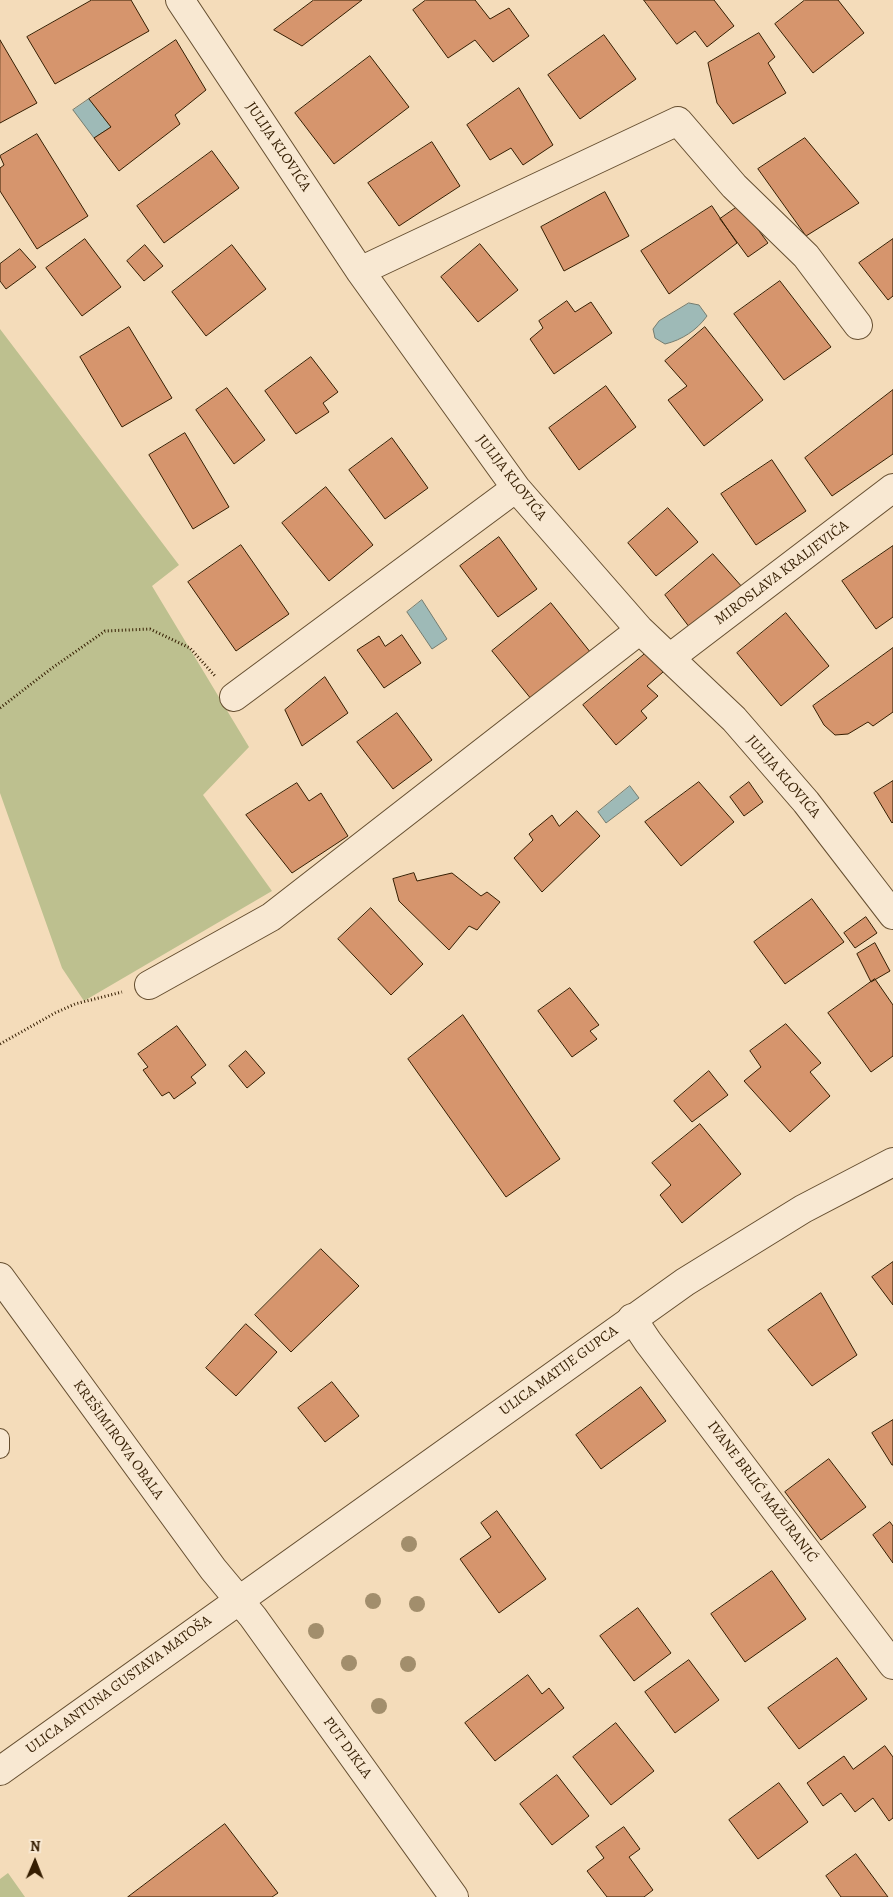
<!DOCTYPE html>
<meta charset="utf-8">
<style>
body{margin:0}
#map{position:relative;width:893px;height:1897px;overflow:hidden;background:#f4dcba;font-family:Alegreya,serif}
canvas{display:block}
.north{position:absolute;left:10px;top:1837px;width:50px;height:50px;-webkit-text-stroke:4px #f8e8d2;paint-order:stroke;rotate:1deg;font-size:14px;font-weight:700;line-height:20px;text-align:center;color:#351e02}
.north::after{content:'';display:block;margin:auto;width:18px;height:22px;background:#351e02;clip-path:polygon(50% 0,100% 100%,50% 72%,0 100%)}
</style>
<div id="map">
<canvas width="893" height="1897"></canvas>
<div class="north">N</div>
</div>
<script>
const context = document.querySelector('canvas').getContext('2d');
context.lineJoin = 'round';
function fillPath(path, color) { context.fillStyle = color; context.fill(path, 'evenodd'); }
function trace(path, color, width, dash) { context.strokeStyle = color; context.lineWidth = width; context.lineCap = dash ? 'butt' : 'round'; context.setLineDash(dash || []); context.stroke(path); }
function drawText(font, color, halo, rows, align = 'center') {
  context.font = font + ' Alegreya,serif'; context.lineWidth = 5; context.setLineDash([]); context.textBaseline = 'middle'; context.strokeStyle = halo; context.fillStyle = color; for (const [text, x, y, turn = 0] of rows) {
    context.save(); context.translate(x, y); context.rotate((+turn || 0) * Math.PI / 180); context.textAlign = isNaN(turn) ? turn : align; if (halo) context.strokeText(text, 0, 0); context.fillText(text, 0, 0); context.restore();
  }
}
fillPath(new Path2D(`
 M0,329L179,565L152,586L249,747L203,795L272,891L84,1001L62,968L0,793Z
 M8,1873L25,1897H0V1879Z`), '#bdc08f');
const water = new Path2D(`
 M89,99L111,127L94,138L73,110Z
 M689,303L699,305L707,316C697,330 682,340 665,344L655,338L653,329L659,321Z
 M422,600L447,639L432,649L407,612Z
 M630,786L639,798L606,823L598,812Z`);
fillPath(water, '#9ebab7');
trace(water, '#747c6f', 1);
const building = new Path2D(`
 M92,0H131L149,31L55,84L27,37Z
 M314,0H362L302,46L274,30Z
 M426,0H475L490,19L509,8L529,36L493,62L475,40L448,58L413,10Z
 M644,0H714L734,26L707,47L695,31L677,44Z
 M805,0H838L864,33L813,73L775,24Z
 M759,33L775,57L768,63L786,93L733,124L717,103L708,63Z
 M604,35L636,79L580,119L548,75Z
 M0,40L37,103L0,123Z
 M176,40L206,90L175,115L180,124L119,171L94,138L111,127L89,99Z
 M370,56L409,107L334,164L295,113Z
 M519,88L553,145L523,165L511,148L490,160L467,125Z
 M37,134L88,216L37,249L0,191V168L4,165L0,156Z
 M805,138L859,203L806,236L758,169Z
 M432,142L460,186L399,226L368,183Z
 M212,151L239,188L164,243L137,206Z
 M605,192L629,236L564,271L541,227Z
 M740,205L768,243L748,257L720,219Z
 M712,206L737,243L669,294L641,251Z
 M85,239L121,287L82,316L46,268Z
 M893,239V296L888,300L859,263Z
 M480,244L518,290L478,322L441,277Z
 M145,245L163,266L144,281L127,261Z
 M232,245L266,289L206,336L172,292Z
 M20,249L36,267L6,289L0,281V264Z
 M780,281L831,347L784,380L734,314Z
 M567,301L575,312L591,302L612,333L554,374L530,339L543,328L539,321Z
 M129,327L172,398L122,427L80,357Z
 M705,327L763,400L704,446L668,400L687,386L665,361Z
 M311,357L338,392L323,403L329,412L296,434L265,391Z
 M606,386L636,427L579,470L549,428Z
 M227,388L265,440L234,464L196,410Z
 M893,390V454L832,496L805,458Z
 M185,433L229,507L193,529L149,455Z
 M392,438L428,488L385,519L349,470Z
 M772,460L806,511L756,545L721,494Z
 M326,487L373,545L329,581L282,523Z
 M668,508L698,542L656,576L628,543Z
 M499,537L537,589L498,617L460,566Z
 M241,545L289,614L236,651L188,582Z
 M893,546V617L876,629L842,581Z
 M713,554L743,588L693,632L665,595Z
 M551,603L591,653L532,700L492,651Z
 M786,613L829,666L781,706L737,653Z
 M402,635L421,663L384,688L357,650L379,636L385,646Z
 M893,648V712L873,726L868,722L848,734L835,735L824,725L813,706Z
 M646,653L663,672L647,686L658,696L641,711L647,718L616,745L583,705Z
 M325,677L348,713L302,746L285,710Z
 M397,713L432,760L393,789L357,742Z
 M893,781V822L892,823L874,793Z
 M699,782L734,822L681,866L645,822Z
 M749,782L763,802L744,816L730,797Z
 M297,783L309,801L321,793L348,836L292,873L246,815Z
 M577,811L600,836L542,892L514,858L533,840L529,834L552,815L559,826Z
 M414,873L417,881L452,873L481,896L487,892L500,902L477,930L469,926L449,950L399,901L393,879Z
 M812,899L844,942L785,984L754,942Z
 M371,908L423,964L391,995L338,939Z
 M866,917L877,933L855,948L844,933Z
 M875,943L890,971L871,982L857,954Z
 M875,979L893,1005V1056L871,1072L828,1013Z
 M570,988L599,1025L590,1031L597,1039L572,1057L538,1011Z
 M463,1015L560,1159L506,1197L408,1059Z
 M786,1024L821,1063L810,1072L830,1096L790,1132L744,1081L761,1067L750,1051Z
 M177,1026L206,1065L191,1077L196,1083L174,1099L169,1092L162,1096L143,1070L148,1067L138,1054Z
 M246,1051L265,1073L247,1088L229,1066Z
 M709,1071L728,1095L692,1122L674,1101Z
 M700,1124L741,1174L682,1223L660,1195L671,1185L652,1163Z
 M321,1249L359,1286L291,1352L255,1315Z
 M893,1262V1305L872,1277Z
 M821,1293L857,1355L812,1386L768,1330Z
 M246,1324L277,1352L236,1396L206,1368Z
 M332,1382L359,1416L325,1442L298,1408Z
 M641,1387L666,1421L601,1469L576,1435Z
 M893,1420V1465H892L872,1433Z
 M829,1459L866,1507L821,1540L785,1492Z
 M497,1511L546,1579L499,1613L460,1559L491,1537L481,1523Z
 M890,1522L893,1526V1563L873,1535Z
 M772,1571L806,1619L745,1662L711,1614Z
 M638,1608L671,1653L634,1681L600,1636Z
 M837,1658L867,1699L799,1749L768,1708Z
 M689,1660L719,1700L675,1733L645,1692Z
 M528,1675L542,1694L549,1688L564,1708L495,1761L465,1723Z
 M616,1723L654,1771L611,1805L573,1757Z
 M885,1746L893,1757V1818L889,1821L873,1798L855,1812L841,1793L823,1806L807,1783L844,1756L853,1769Z
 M557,1775L589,1816L552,1845L520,1804Z
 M779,1783L808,1822L758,1859L729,1820Z
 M225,1824L278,1893L272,1897H128Z
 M624,1827L640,1849L629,1857L653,1890L644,1897H607L587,1871L604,1858L596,1847Z
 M856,1854L888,1897H841L826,1876Z`);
fillPath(building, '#d6956d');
trace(building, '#351e02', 1);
const service = new Path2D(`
 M0,1438V1449`);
const minor = new Path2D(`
 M180,0L360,271L516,488L640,630L734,719L806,802L893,915
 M360,271L678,121L734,186L806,256L858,325
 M671,657L893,488
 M234,697L516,488
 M149,985L271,917L640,630
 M632,1318L648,1342L893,1665`);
const tertiary = new Path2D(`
 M0,1277L213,1569L253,1617L454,1897
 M0,1771L685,1282L803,1209L893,1162`);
trace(service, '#654e30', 20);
trace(minor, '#654e30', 30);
trace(tertiary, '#654e30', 30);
trace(new Path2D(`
 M0,708L52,668L105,631L150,629L190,648L215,676
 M0,1044L55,1013L75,1004L122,992`), '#351e02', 3, [1, 2.5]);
trace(service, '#f8e8d2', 18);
trace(minor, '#f8e8d2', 28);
trace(tertiary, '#f8e8d2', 28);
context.fillStyle = '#a28e6c';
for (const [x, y] of [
 [409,1544],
 [373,1601],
 [417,1604],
 [316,1631],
 [349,1663],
 [408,1664],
 [379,1706]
]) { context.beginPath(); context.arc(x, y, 8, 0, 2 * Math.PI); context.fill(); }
drawText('15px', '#351e02', '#f8e8d2', [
 ["JULIJA KLOVIĆA",278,147,56],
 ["JULIJA KLOVIĆA",511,478,52],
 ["MIROSLAVA KRALJEVIČA",782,573,-37],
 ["JULIJA KLOVIĆA",783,777,49],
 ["ULICA MATIJE GUPCA",559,1371,-36],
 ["KREŠIMIROVA OBALA",118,1440,54],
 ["IVANE BRLIĆ MAŽURANIĆ",762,1492,53],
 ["ULICA ANTUNA GUSTAVA MATOŠA",119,1685,-36],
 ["PUT DIKLA",347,1748,54]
]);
</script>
